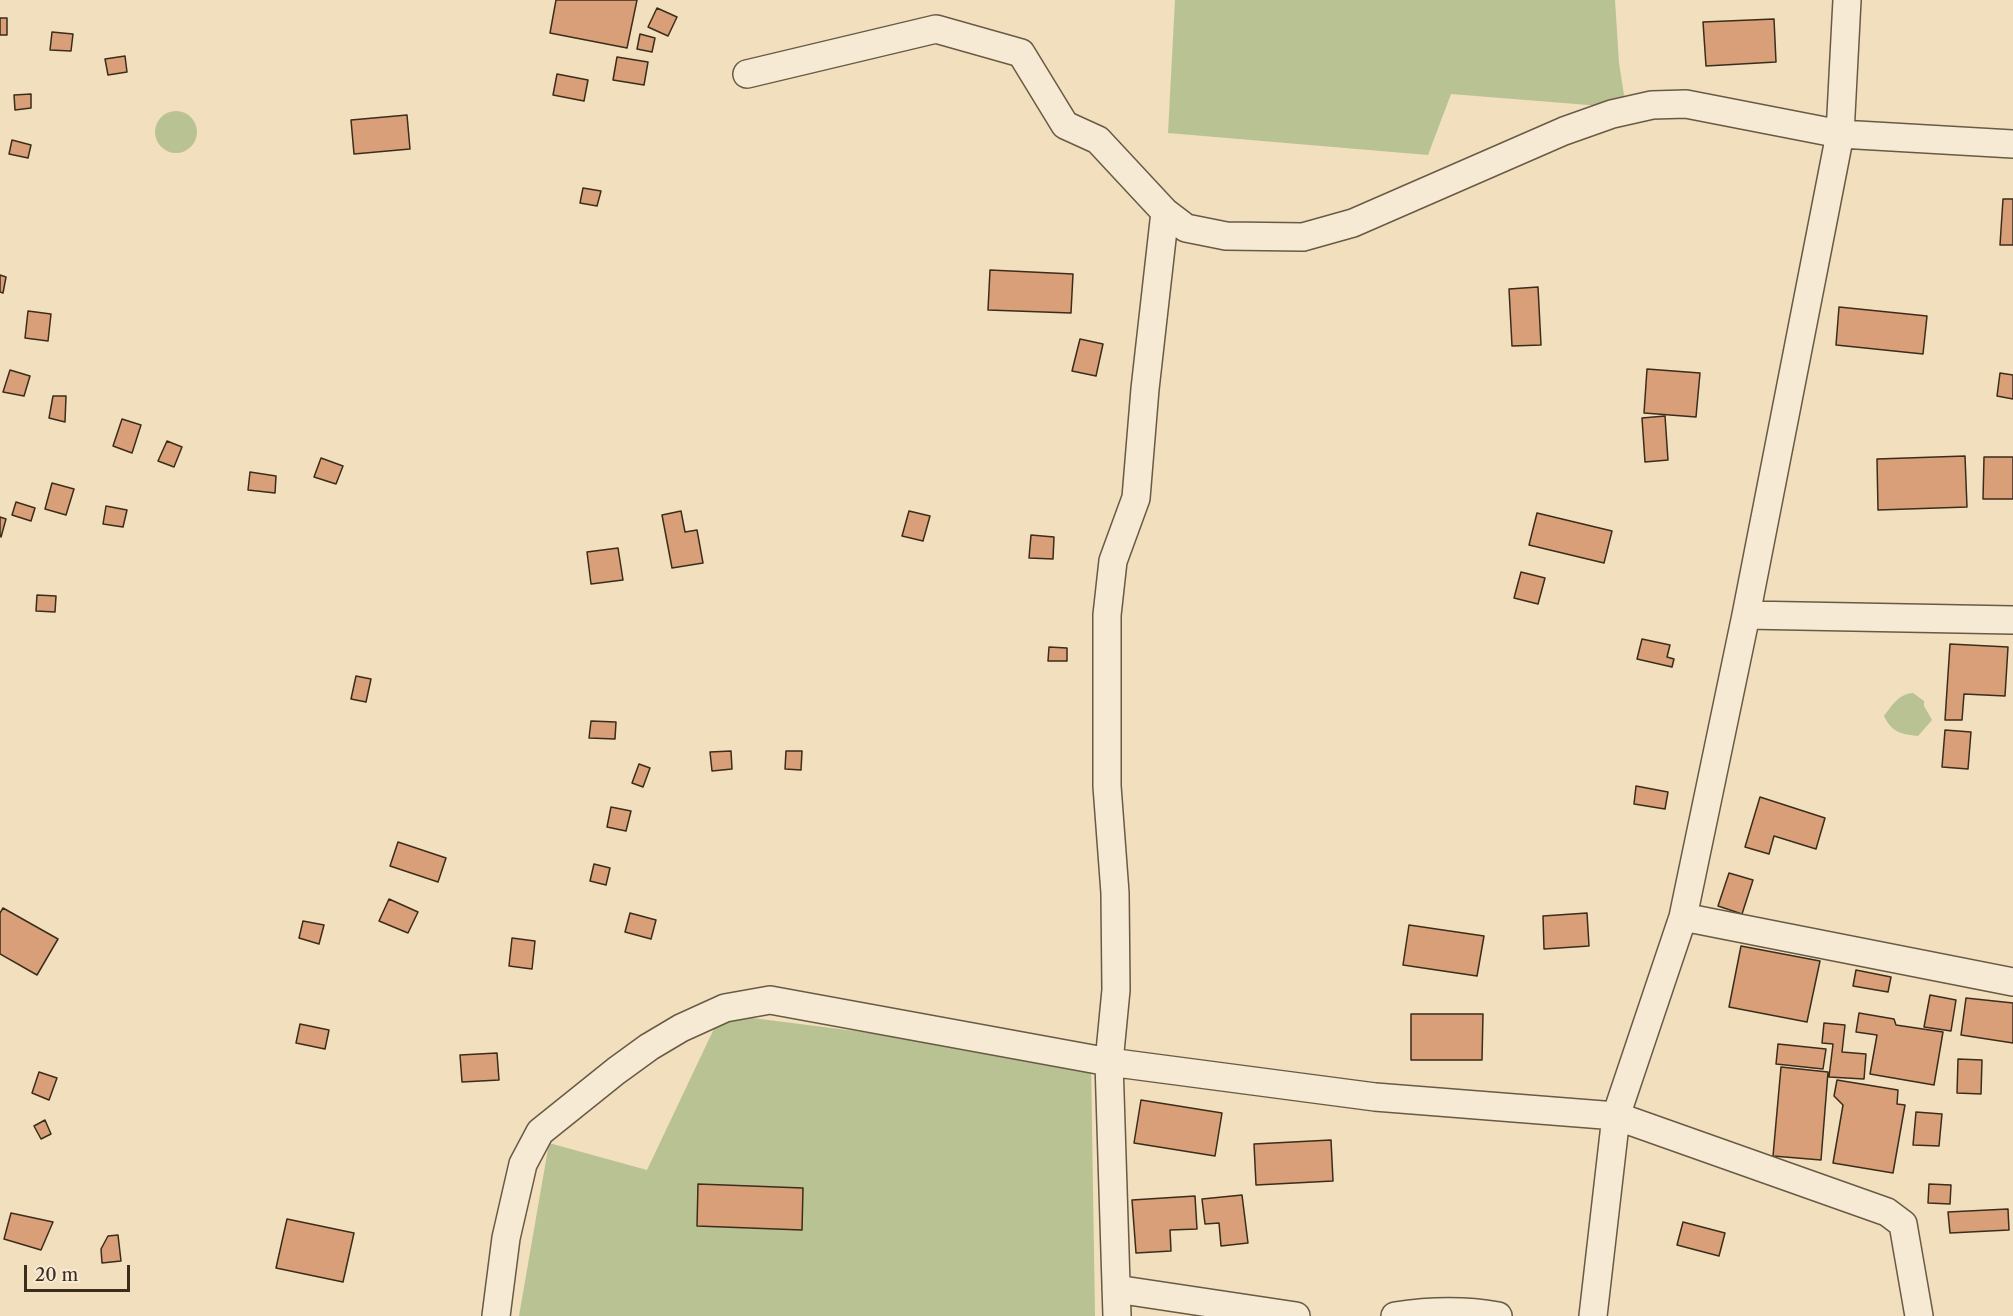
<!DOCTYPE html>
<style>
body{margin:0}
#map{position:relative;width:2013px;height:1316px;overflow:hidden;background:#f1dfbe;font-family:"Libre Caslon Text",serif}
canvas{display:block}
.scale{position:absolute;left:24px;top:1265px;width:106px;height:27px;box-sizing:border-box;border:3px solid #3b2d1b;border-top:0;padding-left:8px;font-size:18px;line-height:21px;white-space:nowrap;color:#3b2d1b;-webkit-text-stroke:4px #f6ead5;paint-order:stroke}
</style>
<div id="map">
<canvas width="2013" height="1316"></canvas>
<div class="scale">20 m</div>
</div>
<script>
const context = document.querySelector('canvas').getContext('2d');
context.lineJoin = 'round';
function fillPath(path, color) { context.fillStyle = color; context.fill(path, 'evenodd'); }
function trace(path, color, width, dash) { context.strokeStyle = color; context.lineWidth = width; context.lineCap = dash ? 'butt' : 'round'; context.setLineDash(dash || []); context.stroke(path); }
fillPath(new Path2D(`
 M1175,0H1615L1619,63L1626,108L1451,94L1428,155L1168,133Z
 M155 132a21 21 0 1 1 42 0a21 21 0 1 1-42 0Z
 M1913,693L1924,701V706L1932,720L1918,736C1902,734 1892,733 1884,716C1892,705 1899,694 1913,693Z
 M721,1014L1091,1061L1095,1316H519L549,1143L647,1170Z`), '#b9c292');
const building = new Path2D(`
 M556,0H637L627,48L550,33Z
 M657,8L677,17L668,36L648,27Z
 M0,18H7V35H0Z
 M1774,19L1776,62L1706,66L1703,22Z
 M52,32L73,34L71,51L50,50Z
 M640,34L655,38L652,52L637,49Z
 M125,56L127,72L108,75L105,59Z
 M617,57L648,62L644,85L613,80Z
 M557,74L588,80L584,101L553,95Z
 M31,94V108L15,110L14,95Z
 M407,115L410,149L354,154L351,120Z
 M12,140L31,145L28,158L9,154Z
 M583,188L601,191L597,206L580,203Z
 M2003,199H2013V245H2000Z
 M990,270L1073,274L1071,313L988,310Z
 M0,275L6,277L3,293L0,292Z
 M1538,287L1541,345L1512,346L1509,289Z
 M1839,307L1927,316L1923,354L1836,345Z
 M28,311L51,314L48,341L25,338Z
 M1080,339L1103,344L1096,376L1072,371Z
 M1647,369L1700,373L1696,417L1644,413Z
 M10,370L30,376L24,396L3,392Z
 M2000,373L2013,375V399L1997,396Z
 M53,396H66L65,422L49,418Z
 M1665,416L1668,460L1645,462L1642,418Z
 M122,419L141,425L132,453L113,446Z
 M167,441L182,447L174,467L158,461Z
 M1965,456L1967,507L1878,510L1877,459Z
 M1984,457H2013V499H1983Z
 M321,458L343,466L336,484L314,477Z
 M250,472L276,476L275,493L248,490Z
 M52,483L74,489L66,515L45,509Z
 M16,502L35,508L31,521L12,515Z
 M106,506L127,510L123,527L103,524Z
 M681,511L685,532L697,530L703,563L672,568L662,515Z
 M909,511L930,516L923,541L902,536Z
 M1537,513L1612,531L1604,563L1529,545Z
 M0,517L6,519L1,537L0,536Z
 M1031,535L1054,537L1053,559L1029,558Z
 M618,548L623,580L591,584L587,552Z
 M1521,572L1545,578L1538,604L1514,598Z
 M37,595L56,596L55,612L36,611Z
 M1642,639L1670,645L1667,657L1674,659L1672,667L1637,659Z
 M1950,644L2008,647L2005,696L1964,694L1962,720H1945Z
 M1049,647L1067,648V661H1048Z
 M356,676L371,679L366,702L351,699Z
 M591,721L616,722L615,739L589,738Z
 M1945,730L1971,732L1968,769L1942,767Z
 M731,751L732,769L712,771L710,752Z
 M786,751H802L801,770L785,769Z
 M639,764L650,768L643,787L632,783Z
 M1636,786L1668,792L1665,809L1634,804Z
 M1760,797L1825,818L1816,849L1774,836L1769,854L1745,847Z
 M611,807L631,811L626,831L607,827Z
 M398,842L446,858L438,882L390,866Z
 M594,864L610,868L606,885L590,881Z
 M1729,873L1753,880L1742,914L1718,906Z
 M389,899L418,912L408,933L379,921Z
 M3,908L58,939L37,975L0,954V913Z
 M630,913L656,920L651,939L625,932Z
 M1587,913L1589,946L1544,949L1543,916Z
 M303,921L324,925L319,944L299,938Z
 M1409,925L1484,936L1477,976L1403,965Z
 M512,938L535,941L532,969L509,966Z
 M1741,946L1820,961L1807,1022L1729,1007Z
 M1856,970L1891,977L1888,992L1853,986Z
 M1930,995L1956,1000L1951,1031L1924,1027Z
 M1966,998L2013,1003V1043L1961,1035Z
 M1859,1013L1894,1019L1896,1025L1943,1032L1934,1085L1870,1074L1877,1035L1856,1032Z
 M1411,1014H1483L1482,1060H1411Z
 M1824,1023L1845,1025L1842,1052L1866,1054L1864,1079L1829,1077L1833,1044L1822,1043Z
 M300,1024L329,1030L325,1049L296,1043Z
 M1778,1044L1826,1049L1823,1069L1776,1064Z
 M497,1053L499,1080L462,1082L460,1055Z
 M1958,1059L1982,1060L1981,1094L1957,1093Z
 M1781,1067L1828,1072L1821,1160L1773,1156Z
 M39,1072L57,1078L49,1100L32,1093Z
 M1837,1080L1898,1090L1897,1104L1905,1105L1893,1173L1833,1163L1843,1105L1834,1096Z
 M1141,1100L1222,1113L1215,1156L1134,1143Z
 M1916,1112L1942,1114L1939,1146L1913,1145Z
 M45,1120L51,1134L41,1139L34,1126Z
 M1331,1140L1333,1181L1256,1185L1254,1144Z
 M698,1184L803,1188L802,1230L697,1226Z
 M1929,1184L1951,1185L1950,1204L1928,1203Z
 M1242,1195L1248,1243L1221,1246L1219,1223L1205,1224L1202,1199Z
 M1195,1196L1197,1229L1170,1230L1171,1251L1136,1253L1132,1200Z
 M2008,1209L2009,1230L1950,1233L1948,1212Z
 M11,1213L53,1222L41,1250L4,1239Z
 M287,1219L354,1233L343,1282L276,1268Z
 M1683,1222L1725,1233L1719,1256L1677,1245Z
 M118,1235L121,1261L102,1263L101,1249L108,1236Z`);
fillPath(building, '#d89f79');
trace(building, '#3b2d1b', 1.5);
const street = new Path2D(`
 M747,74L936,29L1021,53L1065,125L1098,140L1165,212L1186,228L1226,236L1303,237L1353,223L1564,131L1612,114L1652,105L1686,104L1840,134L2013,144
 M1746,615L2013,620
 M1683,917L2013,982
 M1116,1289L1296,1316
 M496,1316L506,1238L523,1164L540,1132L616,1071L649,1047L681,1028L725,1008L770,1000L1109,1062L1375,1097L1616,1116L1887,1212L1903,1224L1919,1316
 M1117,1316L1109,1062L1116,990L1115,893L1107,786V615L1113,561L1136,498L1145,389L1165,212
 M1395,1316C1429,1311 1464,1310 1498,1316
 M1593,1316L1616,1116L1683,917L1746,615L1840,134L1847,0`);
trace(street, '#685a44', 30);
trace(street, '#f6ead5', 27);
</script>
